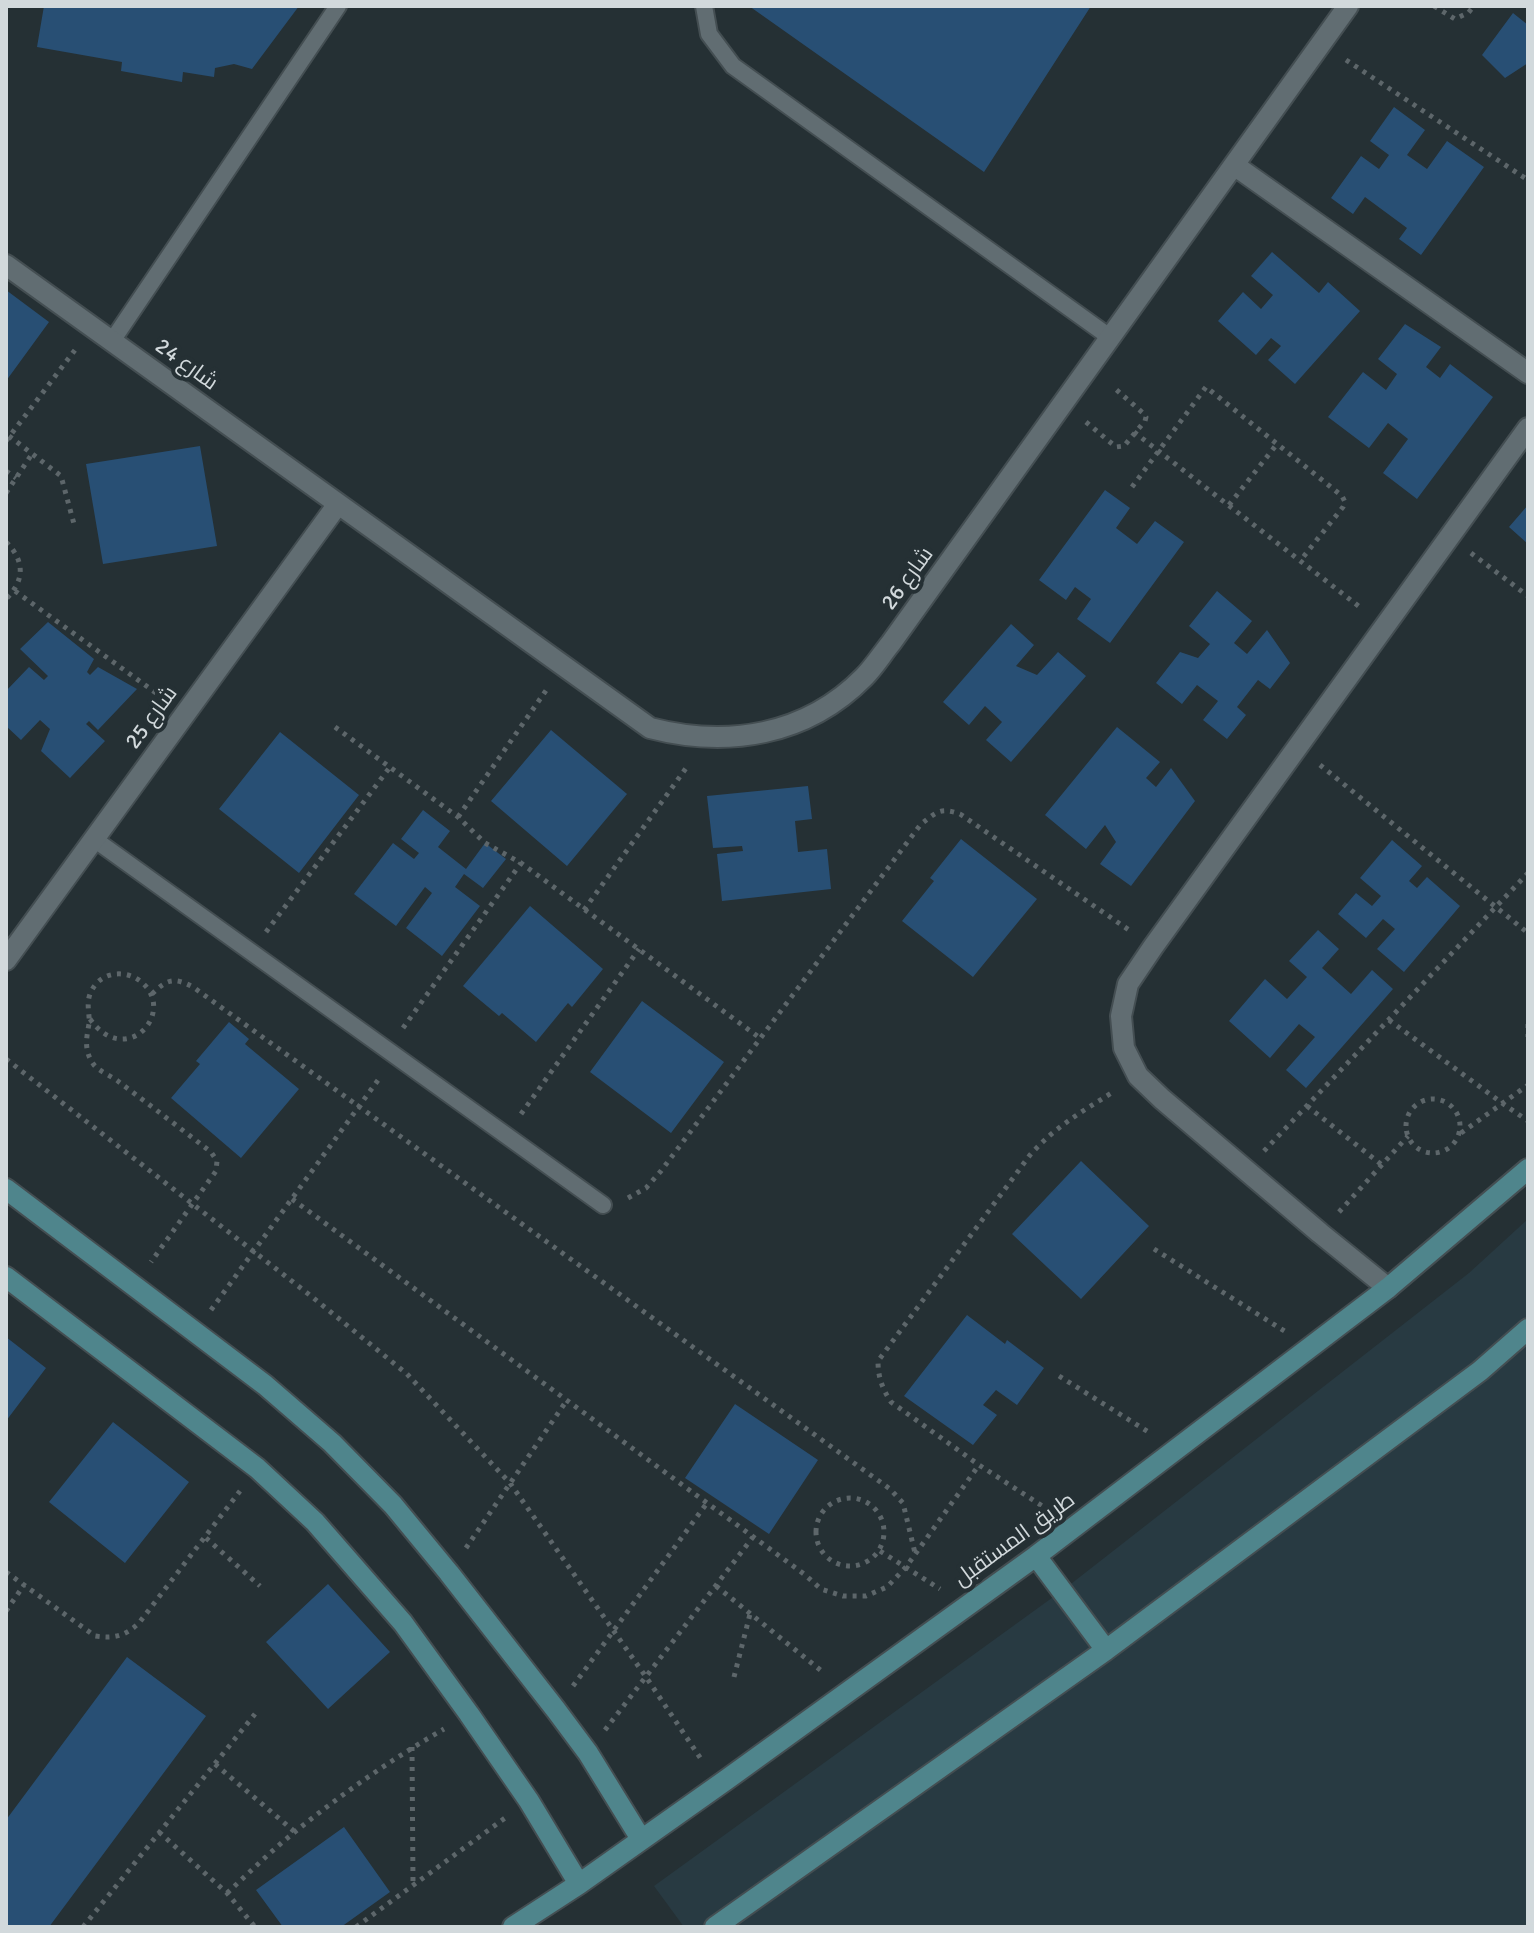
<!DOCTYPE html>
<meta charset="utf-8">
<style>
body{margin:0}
#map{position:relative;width:1534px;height:1933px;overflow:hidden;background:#253034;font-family:Signika,sans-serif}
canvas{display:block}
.frame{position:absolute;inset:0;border:8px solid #d2d9dc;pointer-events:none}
</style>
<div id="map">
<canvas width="1534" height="1933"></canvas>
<div class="frame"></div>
</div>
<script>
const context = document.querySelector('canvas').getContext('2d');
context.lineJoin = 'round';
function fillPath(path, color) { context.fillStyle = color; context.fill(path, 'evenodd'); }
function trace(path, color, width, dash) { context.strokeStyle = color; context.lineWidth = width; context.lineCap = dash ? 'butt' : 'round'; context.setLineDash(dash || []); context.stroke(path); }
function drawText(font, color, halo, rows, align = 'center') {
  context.font = font + ' Signika,Cairo,sans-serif'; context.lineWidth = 8; context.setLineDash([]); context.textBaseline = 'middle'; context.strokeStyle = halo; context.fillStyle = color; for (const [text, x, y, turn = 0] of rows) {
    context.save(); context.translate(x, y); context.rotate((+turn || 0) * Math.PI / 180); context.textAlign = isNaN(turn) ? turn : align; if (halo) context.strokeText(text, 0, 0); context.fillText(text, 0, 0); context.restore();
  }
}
fillPath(new Path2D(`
 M1528,1219V1927H684L654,1886L1067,1587L1469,1273Z`), '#283a42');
fillPath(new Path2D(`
 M44,6H299L252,69L234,64L215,68L214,77L183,72L182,82L121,71L122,62L37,47Z
 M749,6H1091L984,172Z
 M1513,13L1528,25V63L1505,78L1482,55Z
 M1394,107L1425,130L1407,155L1427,169L1447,141L1484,167L1421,255L1399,239L1407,228L1365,197L1353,214L1331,198L1361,156L1379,169L1389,155L1370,141Z
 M1272,252L1319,293L1328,282L1360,311L1295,384L1268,360L1281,346L1271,338L1256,355L1218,321L1243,292L1261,309L1273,295L1251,276Z
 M6,290L49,322L6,381Z
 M1405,324L1441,347L1426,367L1440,378L1450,364L1493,397L1417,499L1383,473L1408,439L1388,423L1369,448L1328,417L1363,372L1386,390L1397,374L1378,359Z
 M200,446L217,546L103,564L86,464Z
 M1105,490L1130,508L1116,528L1137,544L1155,521L1184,542L1110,643L1077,619L1091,599L1075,587L1066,600L1039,580Z
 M1528,505V544L1509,527Z
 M1217,591L1252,621L1234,643L1247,654L1267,630L1290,663L1270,689L1258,680L1237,707L1246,715L1227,739L1203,720L1218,701L1197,685L1182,704L1156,683L1180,652L1198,658L1210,644L1189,626Z
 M48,622L94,659L87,672L90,675L98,667L137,689L98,730L89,721L86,724L105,741L70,778L41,751L50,729L40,720L21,740L6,726V691L29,667L44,680L48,676L20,649Z
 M1011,624L1034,645L1016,666L1037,675L1058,652L1086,676L1011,762L986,740L1002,722L985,706L969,725L943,702Z
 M1117,727L1160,762L1146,778L1156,787L1171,768L1195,801L1131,886L1100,864L1116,842L1105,825L1086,849L1045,815Z
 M551,730L627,794L567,866L491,801Z
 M280,732L359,795L299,873L219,809Z
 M808,786L812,819L795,821L798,852L827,849L831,889L722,901L717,854L743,851L742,846L713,848L707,796Z
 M423,810L450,831L438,847L466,869L485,843L506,859L483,888L464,874L455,887L480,906L442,956L406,928L432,893L425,887L396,926L354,894L393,843L414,859L419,853L401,839Z
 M961,839L1037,899L973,977L902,921L934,881L930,878Z
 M1392,840L1422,866L1409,881L1417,888L1427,877L1460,906L1404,972L1377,949L1395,929L1383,919L1366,938L1338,914L1356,893L1372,906L1381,896L1360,878Z
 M530,906L603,969L572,1007L568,1003L536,1042L502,1013L499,1016L463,986Z
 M1318,930L1339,949L1322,968L1351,994L1372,970L1393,989L1306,1088L1286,1070L1315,1037L1299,1024L1270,1058L1229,1021L1265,979L1287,999L1307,977L1289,961Z
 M642,1001L724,1062L671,1133L590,1072Z
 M229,1022L249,1039L245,1044L299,1089L241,1158L171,1098L200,1064L196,1061Z
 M1081,1161L1149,1226L1081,1299L1012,1234Z
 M967,1315L1005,1344L1007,1340L1044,1368L1017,1405L996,1390L983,1405L997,1415L973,1445L904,1396Z
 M6,1337L46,1368L6,1421Z
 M735,1404L818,1460L769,1534L685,1478Z
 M113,1422L189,1482L125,1563L49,1502Z
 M328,1584L390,1652L328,1709L266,1642Z
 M127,1657L206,1716L49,1927H6V1820Z
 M344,1827L390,1892L341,1927H283L256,1890Z`), '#284f74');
const lane = new Path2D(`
 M704,6L709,34L733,66L1111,338
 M112,341L338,6
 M94,839L603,1205`);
const street = new Path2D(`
 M1234,165L1528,373
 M6,265L650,728C727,748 806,736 864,677C874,667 882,654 891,643L1348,6
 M6,960L338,504
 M1388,1288L1320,1233L1162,1099L1138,1076L1124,1048L1121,1016L1128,984L1153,947L1528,428`);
const secondary = new Path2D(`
 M6,1189L265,1385L332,1443L393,1505L449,1573L556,1710L588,1753L641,1839
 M6,1277L257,1468L315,1522L403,1623L469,1714L529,1801L579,1884
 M1036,1556L1106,1650
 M513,1927L579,1884L726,1780L1036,1556L1388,1288L1528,1169
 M715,1927L1106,1650L1480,1371L1528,1329`);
trace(lane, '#444e52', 20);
trace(street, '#444e52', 24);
trace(secondary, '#444e52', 24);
trace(new Path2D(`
 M1434,6L1455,19L1468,13L1474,6
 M1346,60L1528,180
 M1086,422L1116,447L1124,446L1145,421L1146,417L1143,413L1112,386
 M1134,432L1361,608
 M9,436L61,476L74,524
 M6,441L75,350
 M6,471L16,478
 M1132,487L1206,387L1342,496L1345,502L1343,507L1300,561
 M6,493L32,454
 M1229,505L1277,444
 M6,542C25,561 25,580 6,599
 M1471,553L1528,596
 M15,591L163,698
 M335,727L458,817L485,843L521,863L760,1038
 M1320,765L1528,933
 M458,817L547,689
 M584,910L689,764
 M266,932L390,767
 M152,994C167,979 174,977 193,987L890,1489L903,1503L915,1553
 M90,1019C123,1066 170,1020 148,989C133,968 100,968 90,994C86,1005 90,1014 89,1024C86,1040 84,1051 94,1065C100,1072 112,1076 119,1082C150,1105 181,1129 211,1152L217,1161L216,1171L151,1262
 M1389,1020L1502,1103L1528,1121
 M1528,1024V1037
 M403,1028L521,863
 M6,1059L311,1296L407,1374L510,1483L646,1677L703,1762
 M1406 1126a27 27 0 1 1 54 0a27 27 0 1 1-54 0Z
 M1307,1106L1382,1165
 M521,1114L639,949
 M1461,1133L1528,1085
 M1264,1151L1528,873
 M628,1198L646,1188L661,1171L921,824C937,812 940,807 960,814L1129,930
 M292,1199L804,1574L821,1589L843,1596H866L887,1587L906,1567L979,1465
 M1339,1212L1408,1136
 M1154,1249L1286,1332
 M211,1310L381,1076
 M1059,1376L1150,1433
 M816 1532a34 34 0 1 1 68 0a34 34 0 1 1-68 0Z
 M1050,1511L979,1465L891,1402C882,1388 878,1377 878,1361L1030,1155C1056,1126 1080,1113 1113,1092
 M206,1538L260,1586
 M466,1548L567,1400
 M880,1551L940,1589
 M6,1572L95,1636C114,1639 125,1636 139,1623L240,1491
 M716,1586L824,1673
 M6,1611L24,1585
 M734,1677L750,1614
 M573,1686L707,1503
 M605,1730L753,1537
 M412,1747L413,1883
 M215,1764L295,1832
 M159,1832L227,1893L255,1927
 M227,1893C250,1872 272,1850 296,1831C343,1793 392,1759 444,1729
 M83,1927L255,1714
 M356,1927L505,1818`), '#5d666a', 5, [4, 6]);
trace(lane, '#616d72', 16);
trace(street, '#616d72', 20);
trace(secondary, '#4f858c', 20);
drawText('22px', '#d2d9dc', '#253034', [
 ["شارع 24",186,365,36],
 ["شارع 26",908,579,-54],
 ["شارع 25",152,718,-54],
 ["طريق المستقبل",1015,1540,-36]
]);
</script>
